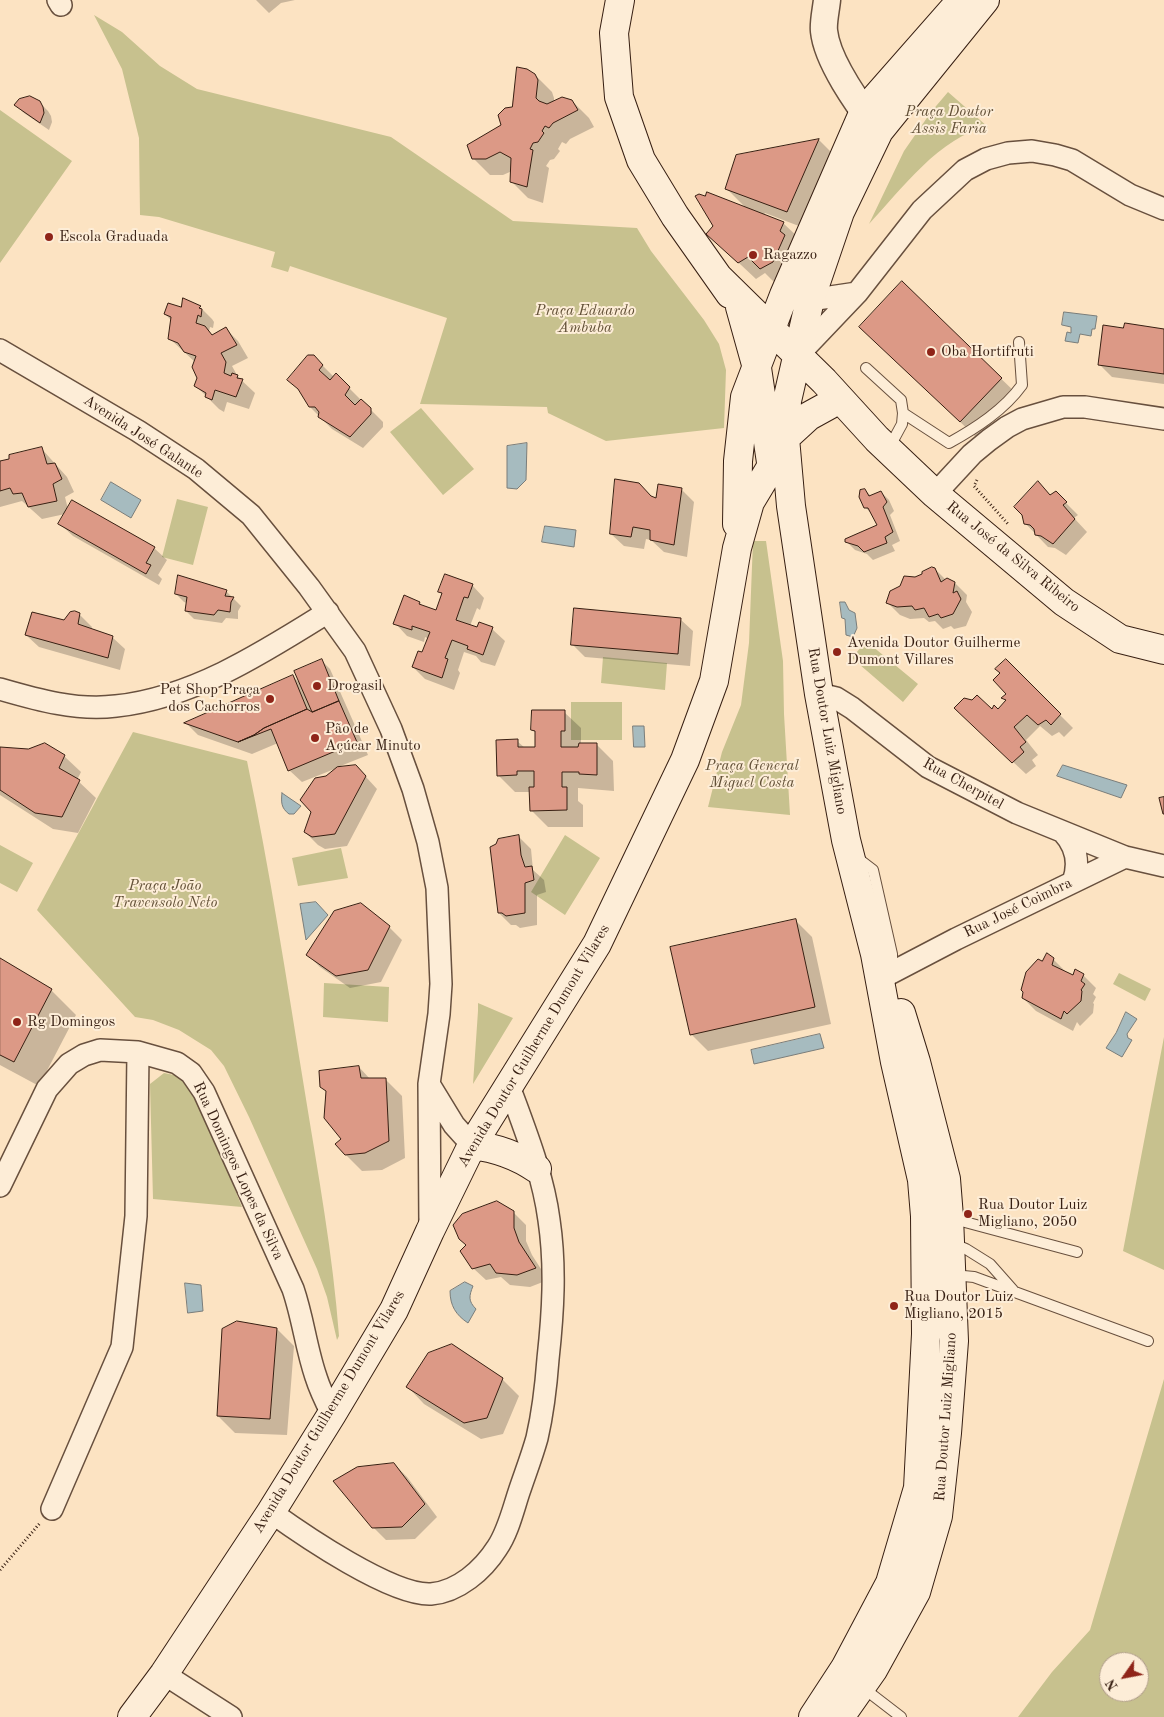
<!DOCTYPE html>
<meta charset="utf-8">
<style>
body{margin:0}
#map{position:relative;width:1164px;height:1717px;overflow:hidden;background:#fce3c2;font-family:"Old Standard TT",serif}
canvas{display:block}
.north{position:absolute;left:1099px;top:1652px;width:50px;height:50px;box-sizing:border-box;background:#fdedd7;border:1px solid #ae9b88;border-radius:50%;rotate:237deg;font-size:14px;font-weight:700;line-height:20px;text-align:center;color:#371f12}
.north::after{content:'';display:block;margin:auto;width:18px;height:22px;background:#8f2418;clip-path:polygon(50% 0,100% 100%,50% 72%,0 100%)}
</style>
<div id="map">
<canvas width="1164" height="1717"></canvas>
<div class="north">N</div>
</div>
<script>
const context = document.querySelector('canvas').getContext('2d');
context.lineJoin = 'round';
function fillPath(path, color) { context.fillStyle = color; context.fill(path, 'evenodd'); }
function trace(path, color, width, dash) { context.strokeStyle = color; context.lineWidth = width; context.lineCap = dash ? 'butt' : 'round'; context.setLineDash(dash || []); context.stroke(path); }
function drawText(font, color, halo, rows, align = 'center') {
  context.font = font + ' "Old Standard TT",serif'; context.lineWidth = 4; context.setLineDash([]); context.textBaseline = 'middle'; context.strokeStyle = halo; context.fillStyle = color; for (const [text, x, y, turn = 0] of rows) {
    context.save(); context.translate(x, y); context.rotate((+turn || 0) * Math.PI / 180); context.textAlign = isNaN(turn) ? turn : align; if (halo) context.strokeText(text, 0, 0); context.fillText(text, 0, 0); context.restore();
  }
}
fillPath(new Path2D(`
 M94,15L122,32L160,66L197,89L391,137L513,221L637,228L651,251L704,320L719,344L726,370L724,428L606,441L548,413L547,407L420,404L447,318L290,266L288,272L271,267L275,252L159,217L140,215L139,138L122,69Z
 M948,92L988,127C941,135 900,191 869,224L904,151L931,112Z
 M0,110L72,161L0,263Z
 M421,408L474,469L443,495L390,432Z
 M177,499L208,507L193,565L162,557Z
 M753,541H766L783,661L784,714L790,815L708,807L722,752L741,705L749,643Z
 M866,641L918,684L903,702L852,658Z
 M603,657L667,663L665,690L601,683Z
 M571,702H622V740H571Z
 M133,732L247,761C270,871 287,982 305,1093C318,1174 333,1254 339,1336L337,1340L327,1297L317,1269L249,1117L224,1066L211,1050L179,1030L153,1020L135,1017L37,910Z
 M565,835L600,858L565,915L531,892Z
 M0,845L33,863L17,892L0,883Z
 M341,848L348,878L298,886L292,858Z
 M1119,973L1151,989L1145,1001L1113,984Z
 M324,983L389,987L388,1022L323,1017Z
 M478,1003L513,1018L473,1084L478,1011Z
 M1164,1037V1270L1123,1251Z
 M164,1073L184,1077L201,1105L242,1207L153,1199L150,1084Z
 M1164,1379V1717H1018L1052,1672L1090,1630ZM1109,1662H1139V1692H1109Z`), '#c7c18e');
const water = new Path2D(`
 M1064,312L1097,316L1095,329H1092L1091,336L1080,334L1078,343L1065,341L1067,332L1071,333V327L1062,325Z
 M527,443L526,480L517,489L507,488V446Z
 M111,482L141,500L131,518L101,500Z
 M545,526L576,530L574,547L542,542Z
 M840,602H845L849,610L855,613L857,628L853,637L846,635L845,619L842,618Z
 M633,726H644L645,747H634Z
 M1063,765L1127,785L1121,798L1057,776Z
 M282,793L301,806L294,814H289C281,808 281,802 282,793Z
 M316,902L328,915L306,940L300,904Z
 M1126,1012L1137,1019L1127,1034L1128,1038L1132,1040L1122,1057L1106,1048L1116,1033Z
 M820,1034L824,1048L754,1064L751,1050Z
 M465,1282L473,1286C469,1296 468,1301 476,1309L468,1323C456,1315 450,1306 450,1291Z
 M185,1283L201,1285L203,1311L188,1313Z`);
fillPath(water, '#a6bbbf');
trace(water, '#7a7d7a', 1);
fillPath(new Path2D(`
 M256,0H295L281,3L269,13Z
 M535,75L552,92L554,98V102L572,101L589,118L594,127L570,139L566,144L562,142L558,149L560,151L554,159L550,160L546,166L549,168L543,203L528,198L512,182V171L503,175H490L473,158L503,126Z
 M39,102L48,111L51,116L52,122L49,130L24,113L16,105Z
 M819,140L835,156L804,228L765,213L764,215L783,223L800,239L777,285L765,273L756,279L725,250L747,209L726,188L737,156Z
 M902,283L1018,395L977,438L877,343Z
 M192,303L200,307L212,319L214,322L213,328L210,327L209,331L213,336L226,329L238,341L248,358L232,366L238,377L255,393L249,409L227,402L224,412L219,409L196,386L199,378L195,362L169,338L171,320L165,314L182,308Z
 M1124,329L1164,330V384L1112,377L1099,364Z
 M313,356L334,377L336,375L383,422V427L363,448L332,429L310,407Z
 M41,448L67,477L74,492L65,497L68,509L154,548L167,560L158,575L162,579L159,585L73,536L60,524L65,514L42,519L22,501L0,507V463Z
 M1038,483L1051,496L1056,492L1068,505L1078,515L1074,518L1087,532L1066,555L1055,548L1048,547L1025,523Z
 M681,489L694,502L687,557L664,552L651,540L646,539L644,549L624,546L611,534L652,497L657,500Z
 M865,490L872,497L881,492L889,500L894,511L890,515L900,541L892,545L895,551L873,560L867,554L855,550L847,542L879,526L874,516L865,507Z
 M935,569L946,580L955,583L967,595L966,602L972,612L966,626L954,629L951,626L943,629L935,621L929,622L924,618L910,619L900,615L888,603L916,579Z
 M472,585L484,598L480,610L477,608L470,626L492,629L505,641L495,666L481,662L476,656L464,652L458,670L460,673L454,690L425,679L413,667L423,654L429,639L425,637L424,642L407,636L395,623L420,603L425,608L437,612L443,595L440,592Z
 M226,591L241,606L238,611V619L226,618L222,623L194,619L186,611L187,603L184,602L176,594Z
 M79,614L92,627L91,630L112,637L125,649L120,670L39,647L26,635L64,622Z
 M680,619L693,631L690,666L585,657L572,644Z
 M322,661L330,669L368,755L338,767L356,766L377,789L347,846L325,849L318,845L305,832L327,778L337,768L302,782L289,770L278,743L252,754L198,735L186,723L293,676L301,685Z
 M1006,661L1073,728L1064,737L1059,732L1052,736L1040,726L1026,740L1038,755L1032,760L1036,766L1026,774L968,720L993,711H998L1006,701L1003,698L1008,694L1001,674Z
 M564,712L581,728V745H597L613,761L614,791L578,788V801L583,805V827H548L531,810L530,792H515L498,775L517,741L525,748H536V733L533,730Z
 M0,748H18L64,756L81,772L77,780L96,798L78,833L53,829L0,795Z
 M519,837L531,849L533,870L544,880L546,892L537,895V925L520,928L516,925H511L499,913Z
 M795,920L812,937L831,1024L708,1051L691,1034Z
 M389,927L402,940L381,982L350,988L320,967L308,955Z
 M1053,959L1066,972L1074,977L1083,975L1096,988L1093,994L1096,997L1093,1003L1094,1004L1093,1013L1080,1026L1077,1022L1073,1031L1036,1011L1023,998L1043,962Z
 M0,960L51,990L76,1015L39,1086L0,1065Z
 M359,1067L370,1079H385L402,1096L405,1158L382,1170L362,1171L345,1154L343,1139Z
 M513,1212L526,1225V1241L532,1255L548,1280L530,1287L510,1285L501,1277L486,1280L473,1268Z
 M277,1329L294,1346L287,1435L235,1433L218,1416Z
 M502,1379L519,1396L503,1434L481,1439L424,1404L408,1387Z
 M394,1464L407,1477L437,1517L415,1539L386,1540L373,1527Z`), '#0003');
const building = new Path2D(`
 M517,67L527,69L535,74L538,80L536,98L539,101L547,104L562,97L572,100L578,110L553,123L549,128L545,126L542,131L544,133L538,142L533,143L530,149L533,150L527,187L510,182L511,158L500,152L486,159H472L467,145L501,125L498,115L505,108L512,107Z
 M30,96L40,101L43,107L44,113L40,123L14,105L19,99Z
 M819,139L787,212L725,189L736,155Z
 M707,192L784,222L780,231L785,235L773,262L760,269L748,257L738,263L706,234L713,226L695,196L699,194L705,196Z
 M902,281L1002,378L960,422L859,327Z
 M183,298L201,306L199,308L202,309L201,317L198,315L196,323L205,326L212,335L226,327L237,345L221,353L226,362L224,373L231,376L232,373L238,375L237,378L243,379L236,397L215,390L212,400L205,397L206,393L194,386L197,378L192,367L196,356L184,352L178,343L168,339L171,317L164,314L168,303L181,307Z
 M1125,323L1164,329V374L1098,365L1103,325L1123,328Z
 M308,355H314L323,365L319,370L330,380L336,373L350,387L345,395L355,405L361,399L371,408V414L350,437L318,417L319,412L315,407H309L298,389L287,380Z
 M42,447L47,464L55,463L62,479L53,484L57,501L28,507L22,493L13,494L10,488L0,491V461L9,459V455Z
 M615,479L639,483L651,496L656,498L658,484L682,488L674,545L650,540V530L633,527L631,537L610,534Z
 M1038,481L1050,495L1056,491L1067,502L1063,505L1075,519L1053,544L1041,536L1035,535L1034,529L1030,525L1024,524L1022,515L1014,507Z
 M865,489L869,496L881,491L887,502L883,507L893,532L885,537L887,543L864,552L858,546L845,542V539L877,525L868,508H864L859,497L860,490Z
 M72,500L155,547L146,563L151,565L146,574L58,524Z
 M932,567L935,568L941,582L947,578L955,582L953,593L957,591L961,599L953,614L941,618L938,614L929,617L924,608L915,610L912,606L897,607L886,603L890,591L900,586L904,576L915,577L922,574V572Z
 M445,574L473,584L468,598L464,597L456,620L477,627L479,622L493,627L483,655L467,649L468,646L452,640L445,658L448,659L442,678L412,667L418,651L422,652L430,632L412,626V630L393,624L404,595L420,602L419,604L436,610L442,593L438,592Z
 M178,575L227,590L225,596L234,597L231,602L230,612L218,610L214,615L185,611L187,597L175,594Z
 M574,608L681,618L678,654L571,645Z
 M75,611L80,613L78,624L113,636L108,658L25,635L32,612L64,620L70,612Z
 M322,659L339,701L312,712L294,671Z
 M1006,659L1061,714L1051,725L1046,720L1038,725L1027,715L1014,727L1026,742L1020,747L1024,752L1012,763L954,708L964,698L972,700L977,695L992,709L994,705L998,709L1006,700L1001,698L1006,694L993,680L1000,673L995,669Z
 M293,675L307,709L264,728L254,735L238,742L184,723Z
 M339,701L357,742L288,771L271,729L238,742L254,735L264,728L307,709L312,712Z
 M532,710H565V731H561V747H578L579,743H597V775L579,774V772H562V787H567V810L530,811L529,787H534V771H517V775L497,776L496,740L518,739V747H535V731L531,730Z
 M45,743L65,755L59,768L80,780L62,817L35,813L0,790V747L28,749Z
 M356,765L366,776L335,834L312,837L304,832L311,812L300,800L315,778L326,776L337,767Z
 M1164,797V814H1163L1159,798Z
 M519,835L521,855L525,867L532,866L534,880L525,883V913L506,916L502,913H498L490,847L496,844L498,839Z
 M361,903L390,926L368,970L336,976L306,955L334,911Z
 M796,919L815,1007L690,1035L670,947Z
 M1047,953L1054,958L1052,965L1073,975L1075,969L1084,974L1081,981L1085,984L1081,990L1082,991L1081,1001L1067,1014L1064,1011L1061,1019L1022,998L1023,992L1021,990L1026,972L1038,959L1042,961Z
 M0,958L52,989L14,1062L0,1055Z
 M359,1066L361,1078H386L389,1141L365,1153L345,1155L335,1144L341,1139L324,1118L326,1091L320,1087L319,1071Z
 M497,1201L514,1211V1228L519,1242L536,1268L517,1275L496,1273L490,1264L472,1269L460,1251L466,1245L459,1239L453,1225L462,1214Z
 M237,1321L277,1328L270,1419L217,1416L222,1329Z
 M452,1344L503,1378L487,1418L464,1423L406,1387L428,1353Z
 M394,1463L425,1504L402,1527L372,1528L333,1481L357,1467Z`);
fillPath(building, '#dc9986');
trace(building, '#371f12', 1);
const service = new Path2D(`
 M866,368L901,400L903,413L902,424L889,448
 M903,413L949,443C976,428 1004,410 1022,385L1019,342
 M856,857L873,870L892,954V965L889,974
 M950,1218L1077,1252
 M952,1243L966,1249L990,1264L1013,1290
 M953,1275L974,1277L1148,1341
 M862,1687L901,1717`);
const minor = new Path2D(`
 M58,0L61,5
 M810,300L857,293
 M0,350L138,431L196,469L251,515L309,587L355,651L391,729L413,789L428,842L437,888L441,984L439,1014L429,1084L430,1228
 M798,355L857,293L922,210L965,170L986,159L1008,153L1032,151L1055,155L1072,160L1130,195L1164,209
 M935,494L972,454L989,440L1007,427L1022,419L1063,407H1085L1164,419
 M0,689C38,700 77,711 116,706C193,698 264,652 328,612
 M819,694L836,698L852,708L928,767L1017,813L1125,857L1164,866
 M1063,832C1076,846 1080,863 1073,882
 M877,969L882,973L889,974L956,939L1125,857
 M429,1084L454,1125L472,1145
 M0,1186L47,1089L69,1064L84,1055L100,1050L138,1052L177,1063L191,1073L204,1092L293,1289C303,1318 306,1348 316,1377C320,1390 326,1402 332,1414
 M52,1509L122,1347L136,1216L138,1052
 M271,1512C303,1535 392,1596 431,1594C458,1592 483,1570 497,1548C508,1532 513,1510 519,1492C525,1474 532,1456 537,1438C543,1412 546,1386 548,1359C553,1313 556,1267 549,1220C543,1174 525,1130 509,1086
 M164,1674L231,1717`);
const tertiary = new Path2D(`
 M827,0C826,10 823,22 824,31C827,61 858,104 876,128`);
const secondary = new Path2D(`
 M620,0L614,33L619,97L641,160L675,216L730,294
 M719,278L824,381L877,439L935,494L1064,602L1120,639L1164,650
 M740,307L757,368L772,469
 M737,524L738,461L745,397L784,295L864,111L958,4
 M472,1145C497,1148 517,1155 537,1169
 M132,1717L164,1674L271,1512L332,1414L394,1310L430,1231L472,1145L597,944L685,760L714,681L737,548L750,502L771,467L785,438L809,416L829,405
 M813,1717L845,1668L890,1583L918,1488L926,1334L925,1216L922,1180L895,1062L875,954L846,840L819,694L791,506L785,438L787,401L810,300L840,212L879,131L985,0
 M840,1717L873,1670L916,1592L938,1516L947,1433L954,1341L949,1217L946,1179L916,1062L901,1013`);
trace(service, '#68503e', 12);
trace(minor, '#68503e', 24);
trace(tertiary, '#68503e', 29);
trace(secondary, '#371f12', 30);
trace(new Path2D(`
 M977,480L974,486L1008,524
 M0,1570L40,1523`), '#371f12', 3, [1, 2.5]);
trace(service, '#fdedd7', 10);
trace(minor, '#fdedd7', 21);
trace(tertiary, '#fdedd7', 26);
trace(secondary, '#fdedd7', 28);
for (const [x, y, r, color] of [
 [49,237,5,"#8f2418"],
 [753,255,5,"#8f2418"],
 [931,352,5,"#8f2418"],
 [837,652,5,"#8f2418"],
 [317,686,5,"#8f2418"],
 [270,699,5,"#8f2418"],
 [315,738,5,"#8f2418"],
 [17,1022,5,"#8f2418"],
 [968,1214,5,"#8f2418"],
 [894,1306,5,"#8f2418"]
]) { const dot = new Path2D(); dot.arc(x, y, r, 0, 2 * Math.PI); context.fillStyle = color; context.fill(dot); trace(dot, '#fdedd7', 2); }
drawText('italic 15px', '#625037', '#fdedd7', [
 ["Praça Doutor",949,112],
 ["Assis Faria",949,129],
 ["Praça Eduardo",585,311],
 ["Ambuba",585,328],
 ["Praça General",752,766],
 ["Miguel Costa",752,783],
 ["Praça João",165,886],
 ["Travensolo Neto",165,903]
]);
drawText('15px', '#371f12', '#fdedd7', [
 ["Escola Graduada",59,237],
 ["Ragazzo",763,255],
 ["Oba Hortifruti",941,352],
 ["Avenida Doutor Guilherme",847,643],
 ["Dumont Villares",847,660],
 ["Drogasil",327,686],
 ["Pet Shop Praça",260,690,"right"],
 ["dos Cachorros",260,707,"right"],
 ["Pão de",325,729],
 ["Açúcar Minuto",325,746],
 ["Rg Domingos",27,1022],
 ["Rua Doutor Luiz",978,1205],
 ["Migliano, 2050",978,1222],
 ["Rua Doutor Luiz",904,1297],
 ["Migliano, 2015",904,1314]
], 'left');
drawText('15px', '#371f12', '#fdedd7', [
 ["Avenida José Galante",143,437,33],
 ["Rua José da Silva Ribeiro",1013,557,39],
 ["Rua Doutor Luiz Migliano",827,731,80],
 ["Rua Cherpitel",963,784,29],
 ["Rua José Coimbra",1018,908,-26],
 ["Avenida Doutor Guilherme Dumont Vilares",534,1046,-59],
 ["Rua Domingos Lopes da Silva",238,1171,65],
 ["Avenida Doutor Guilherme Dumont Vilares",329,1412,-59],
 ["Rua Doutor Luiz Migliano",946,1417,-86]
]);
</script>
